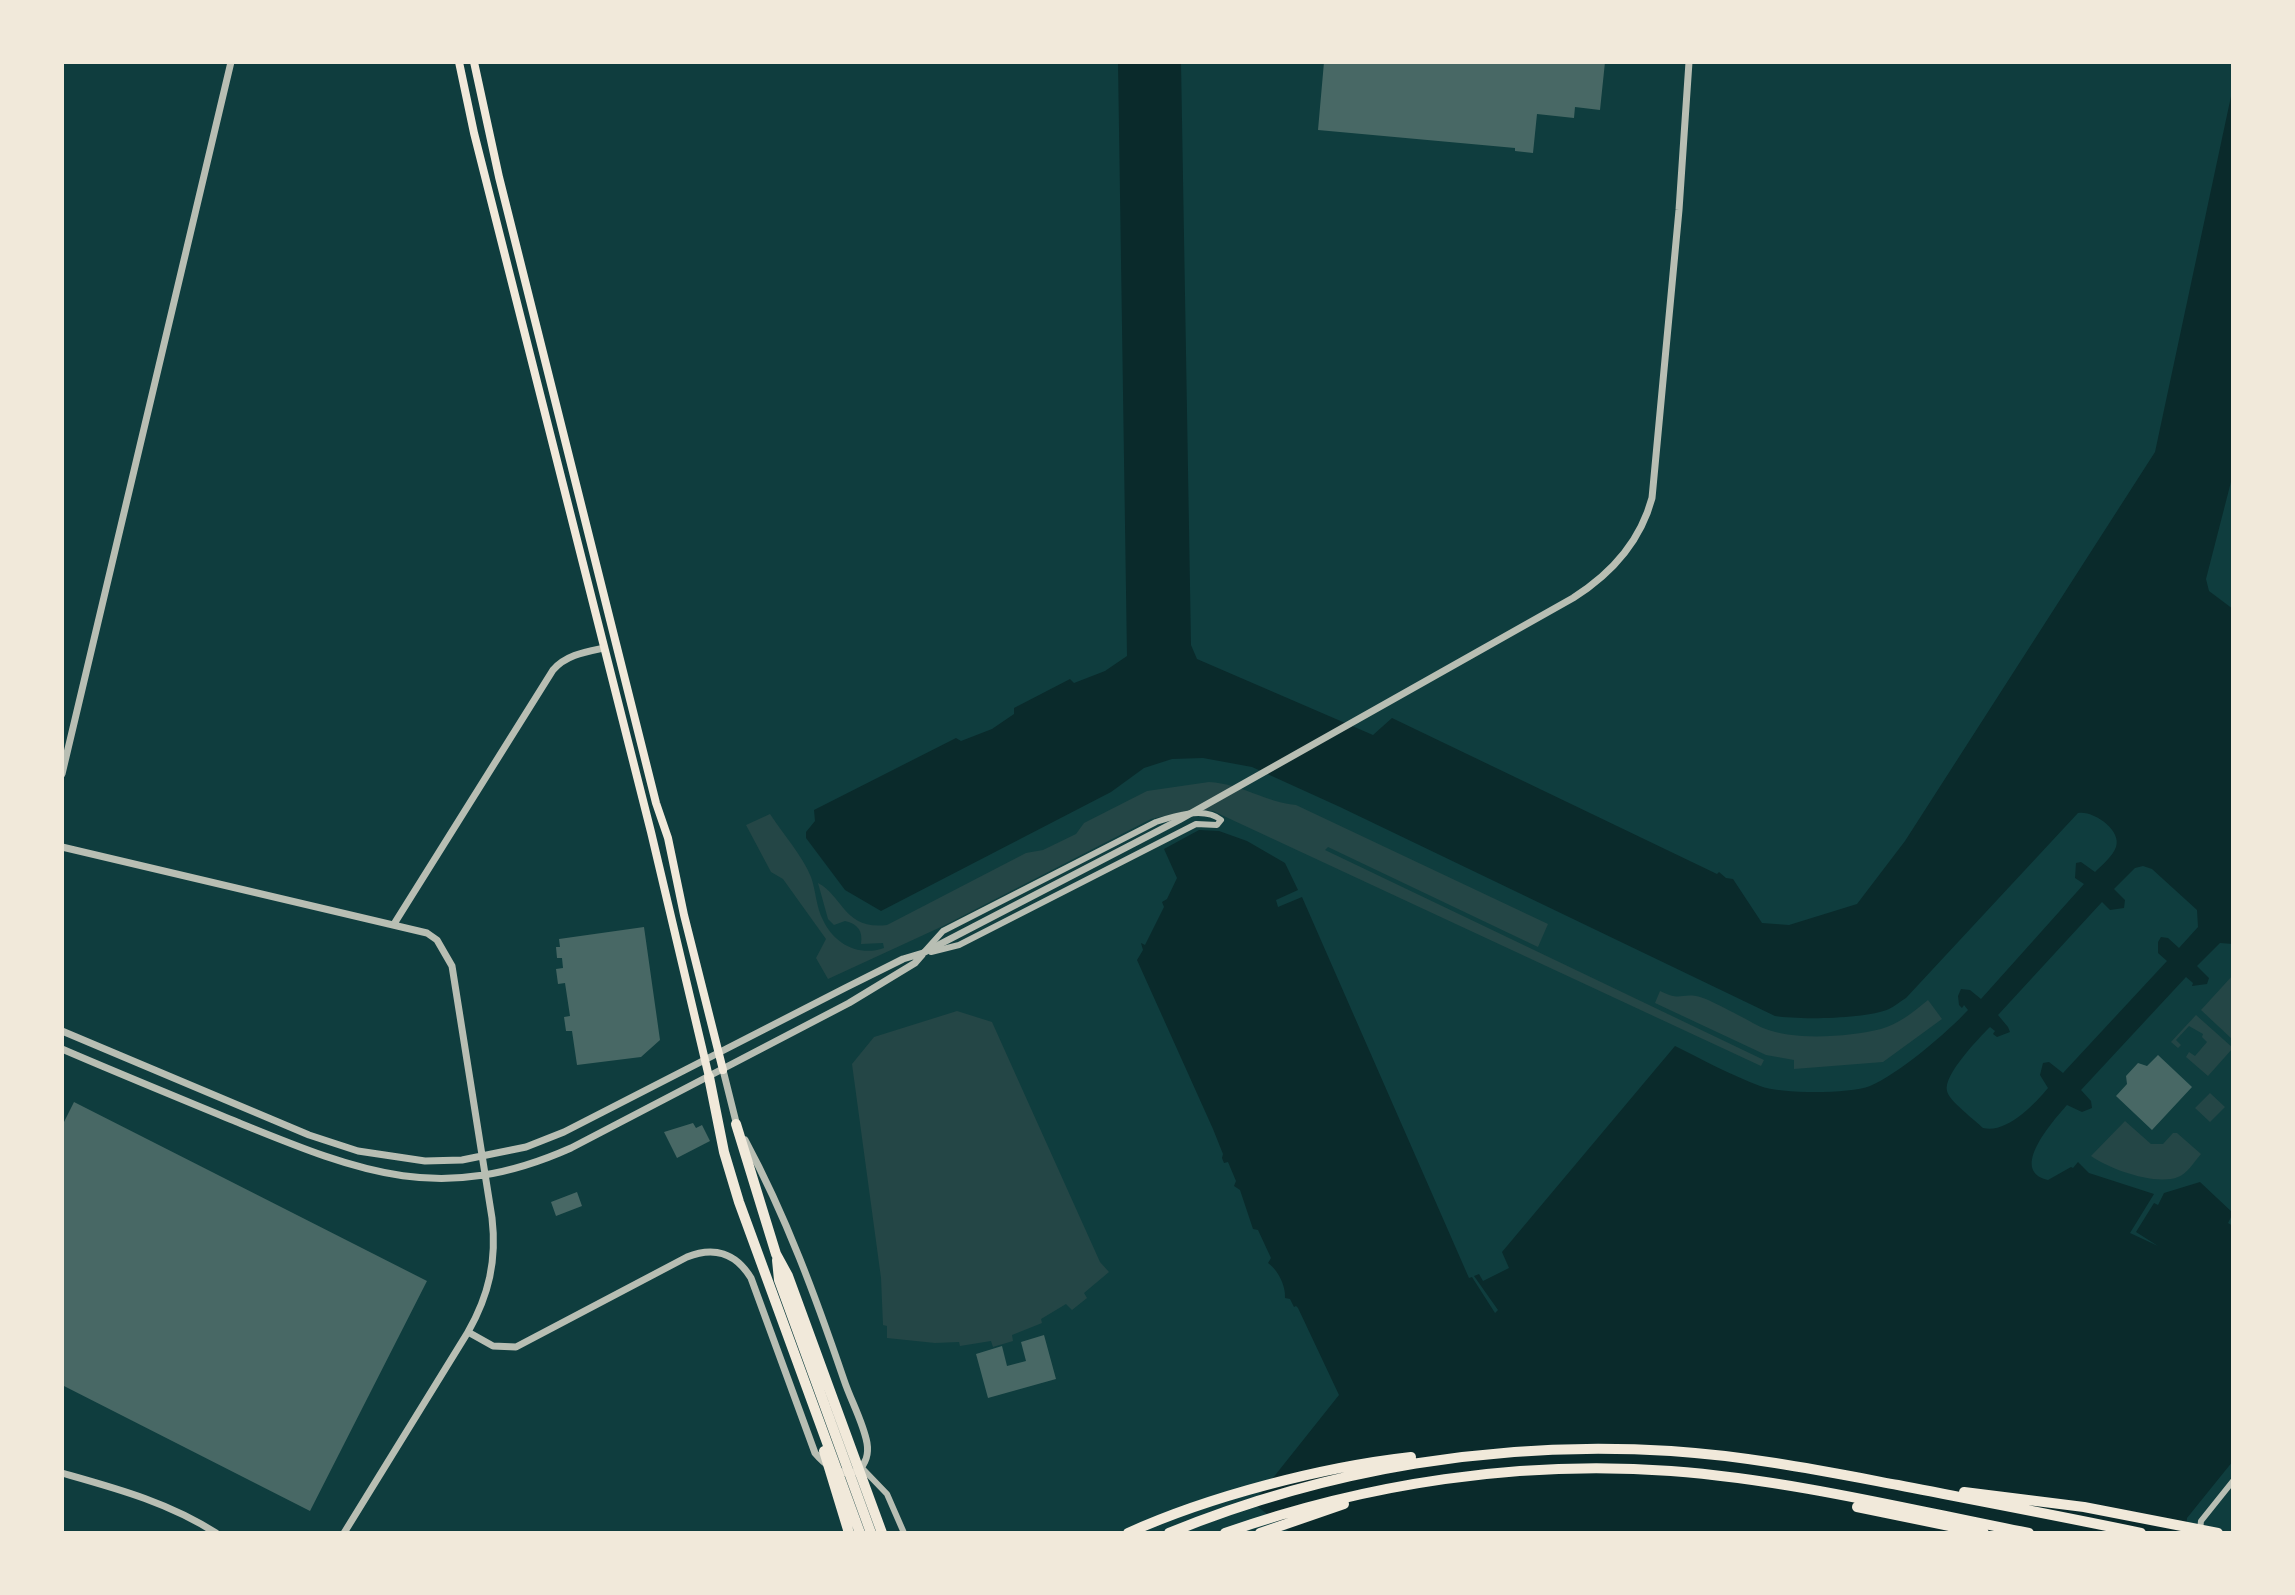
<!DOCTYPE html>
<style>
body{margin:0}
#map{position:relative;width:2295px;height:1595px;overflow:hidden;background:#0f3d3e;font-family:"PT Sans Narrow",sans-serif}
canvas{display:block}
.frame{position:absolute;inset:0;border:64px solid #f1e9da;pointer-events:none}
</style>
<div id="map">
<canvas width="2295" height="1595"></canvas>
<div class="frame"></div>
</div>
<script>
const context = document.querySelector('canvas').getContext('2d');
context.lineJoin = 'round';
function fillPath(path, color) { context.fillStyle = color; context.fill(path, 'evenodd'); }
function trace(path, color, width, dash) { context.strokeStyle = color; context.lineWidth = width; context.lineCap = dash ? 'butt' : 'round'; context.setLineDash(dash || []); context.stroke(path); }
fillPath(new Path2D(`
 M1209,782C1242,784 1265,802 1296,805L1548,924L1538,947L1328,847L1325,850L1764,1060L1761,1066L1213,811L1191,810L1151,819L943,926L828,979L816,958L826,939L783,879L771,872L746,825L770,814C783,834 802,855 811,877C816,891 816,907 823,920C834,944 859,957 884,948L883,943L861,944C863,931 858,924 845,921L834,925L828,919L818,883C844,897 844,930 887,925L1026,853L1043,850L1076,834L1084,823L1147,791Z
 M2233,975V1040L2201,1010Z
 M1660,991C1681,1001 1678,994 1696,996C1707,997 1750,1022 1763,1028C1793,1041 1849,1037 1881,1029C1899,1024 1913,1012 1928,1000L1942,1019L1883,1062L1794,1069V1060L1766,1055L1655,1003Z
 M957,1011L992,1022L1100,1262L1109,1272L1084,1293L1087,1298L1072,1310L1066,1304L1041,1319L1042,1323L1012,1335L1013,1341L993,1347L991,1341L960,1346L959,1342L935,1343L887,1338V1326L883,1325L881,1278L852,1064L874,1037Z
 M2196,1015L2233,1048L2208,1076L2186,1057L2189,1052L2195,1056L2207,1042L2202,1037L2203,1034L2189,1026L2176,1040L2181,1045L2178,1048L2171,1042Z
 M2210,1093L2225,1107L2210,1122L2195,1108Z
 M2125,1121L2151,1144H2163L2173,1133H2177L2201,1154C2194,1162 2187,1174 2178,1177C2156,1186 2109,1169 2091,1156Z`), '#244646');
fillPath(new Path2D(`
 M1118,62H1181L1191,645L1197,659L1373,735L1392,718L1717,874L1719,872L1726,878L1733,879L1762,923L1789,925L1857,904L1905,841L2155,452L2233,87V474L2206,579L2209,591L2233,609V944L2220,943L2197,966L2209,978L2207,984L2192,986L2193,983L2186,977L2081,1090L2091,1101L2092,1108L2082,1112L2067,1105C2053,1121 2008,1171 2048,1180L2071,1167L2073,1168L2078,1162L2089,1173L2154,1194L2130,1233L2158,1246L2136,1232L2154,1203L2158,1205L2164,1193L2200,1182L2233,1213L2228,1223L2233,1226V1461L2187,1518L2186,1533H1291L1253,1503L1339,1395L1298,1308L1296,1306L1294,1307L1290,1299L1285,1298C1286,1286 1278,1270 1268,1263L1271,1258L1258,1230L1253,1229L1240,1190L1234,1186L1236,1181L1228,1162L1224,1163L1222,1158L1223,1154L1213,1129L1137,960L1143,950L1141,943L1145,945L1164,907L1162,902L1167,899L1177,878L1164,849L1199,830L1219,831L1247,841L1285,863L1298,890L1276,900L1278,907L1302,897L1469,1278L1472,1277L1495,1313L1498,1310L1474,1276L1479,1274L1483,1281L1509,1268L1502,1252L1675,1046C1703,1060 1731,1075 1760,1086C1781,1094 1849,1094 1870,1086C1897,1075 1948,1032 1968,1010L1964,1005L1962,1008L1959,1005L1958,996L1961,989L1970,990L1981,999L2084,884L2075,878L2076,863L2081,862L2095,872C2102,865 2113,856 2116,847C2122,830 2093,810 2078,813L1906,998C1901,1001 1895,1006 1889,1009C1866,1019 1800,1020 1775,1016L1340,807L1252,767L1203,758L1172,759L1144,768L1111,792L881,911L845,890L806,838V832L815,821L814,810L956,738L961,741L992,729L1014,714V708L1070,679L1074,683L1105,671L1127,656ZM2143,866L2152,869L2197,910L2198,927L2179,948L2168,938L2161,937L2158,942V953L2167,961L2063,1073L2049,1062L2043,1063L2040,1075L2048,1088C2034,1105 2006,1134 1983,1128C1975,1120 1949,1101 1947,1091C1943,1075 1979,1038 1990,1027L1995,1031L1993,1034L1997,1037L2010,1032L2008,1027L1998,1015L2102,902L2110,910L2124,908L2125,900L2114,889L2135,868Z`), '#0a2a2b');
fillPath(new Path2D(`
 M1324,62H1605L1600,110L1575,107L1574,118L1537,114L1533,153L1515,151V148L1318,130Z
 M644,927L660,1040L641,1057L577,1065L572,1031H566L564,1017L570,1016L565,983L558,984L556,969L563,968L562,958H557L556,947H560L559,939Z
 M2158,1055L2192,1087L2152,1130L2116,1096L2127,1084L2126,1076L2138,1063L2147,1066Z
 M74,1102L427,1281L310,1511L62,1385V1126Z
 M693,1123L696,1128L702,1125L710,1141L677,1158L664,1132Z
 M577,1192L582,1206L556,1216L551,1202Z
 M1044,1335L1056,1379L988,1398L976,1354L1002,1346L1007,1366L1026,1361L1021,1342Z`), '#486865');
trace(new Path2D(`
 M925,951L943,931L1156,822C1174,816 1205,806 1221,820
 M931,952L959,945L1196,824L1217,825L1221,820
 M862,1468L887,1494L904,1533
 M2200,1530L2201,1521L2233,1481`), '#b8beb3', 6);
trace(new Path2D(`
 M62,774L231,62
 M62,847L427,933L437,940L452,966L492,1218C497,1260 489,1295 468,1332L344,1533
 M394,924L553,670C566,655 585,652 604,648
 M62,1031L309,1135L358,1151L425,1161L462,1160L526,1147L564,1132L845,988L903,959L923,953L1179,820L1573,598C1611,574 1640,543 1652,498L1679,210L1689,62
 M62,1049C120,1074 179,1098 237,1122C360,1172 441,1206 571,1148L849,1003L915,963L922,955
 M723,1070L737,1126
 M468,1332L493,1346L516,1347L687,1257C714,1246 736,1253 751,1278L815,1453C826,1466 841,1477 858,1471C866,1463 869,1455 867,1443C863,1422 851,1401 844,1380C816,1298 786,1216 745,1140
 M62,1473C115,1488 168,1502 216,1533`), '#b8beb3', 7);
trace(new Path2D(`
 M459,62L474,133L651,832L709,1077
 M474,62L499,177L656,803L668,838L684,915L723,1070`), '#f1e9da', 8);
trace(new Path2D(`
 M709,1077L724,1152L739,1202L860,1533
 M736,1124L776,1254L788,1276L882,1533
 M777,1260L779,1280L871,1533
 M824,1451L849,1533
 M1964,1492L2084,1507L2218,1533
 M1857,1507L1984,1533
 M1128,1533C1210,1496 1322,1467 1411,1457
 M1169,1533C1328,1468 1500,1440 1671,1451C1748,1456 1823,1471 1898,1485C1979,1501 2060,1516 2141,1533
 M1225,1533C1367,1483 1520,1460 1671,1471C1791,1480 1911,1510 2029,1533
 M1260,1533L1344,1504`), '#f1e9da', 10);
</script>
